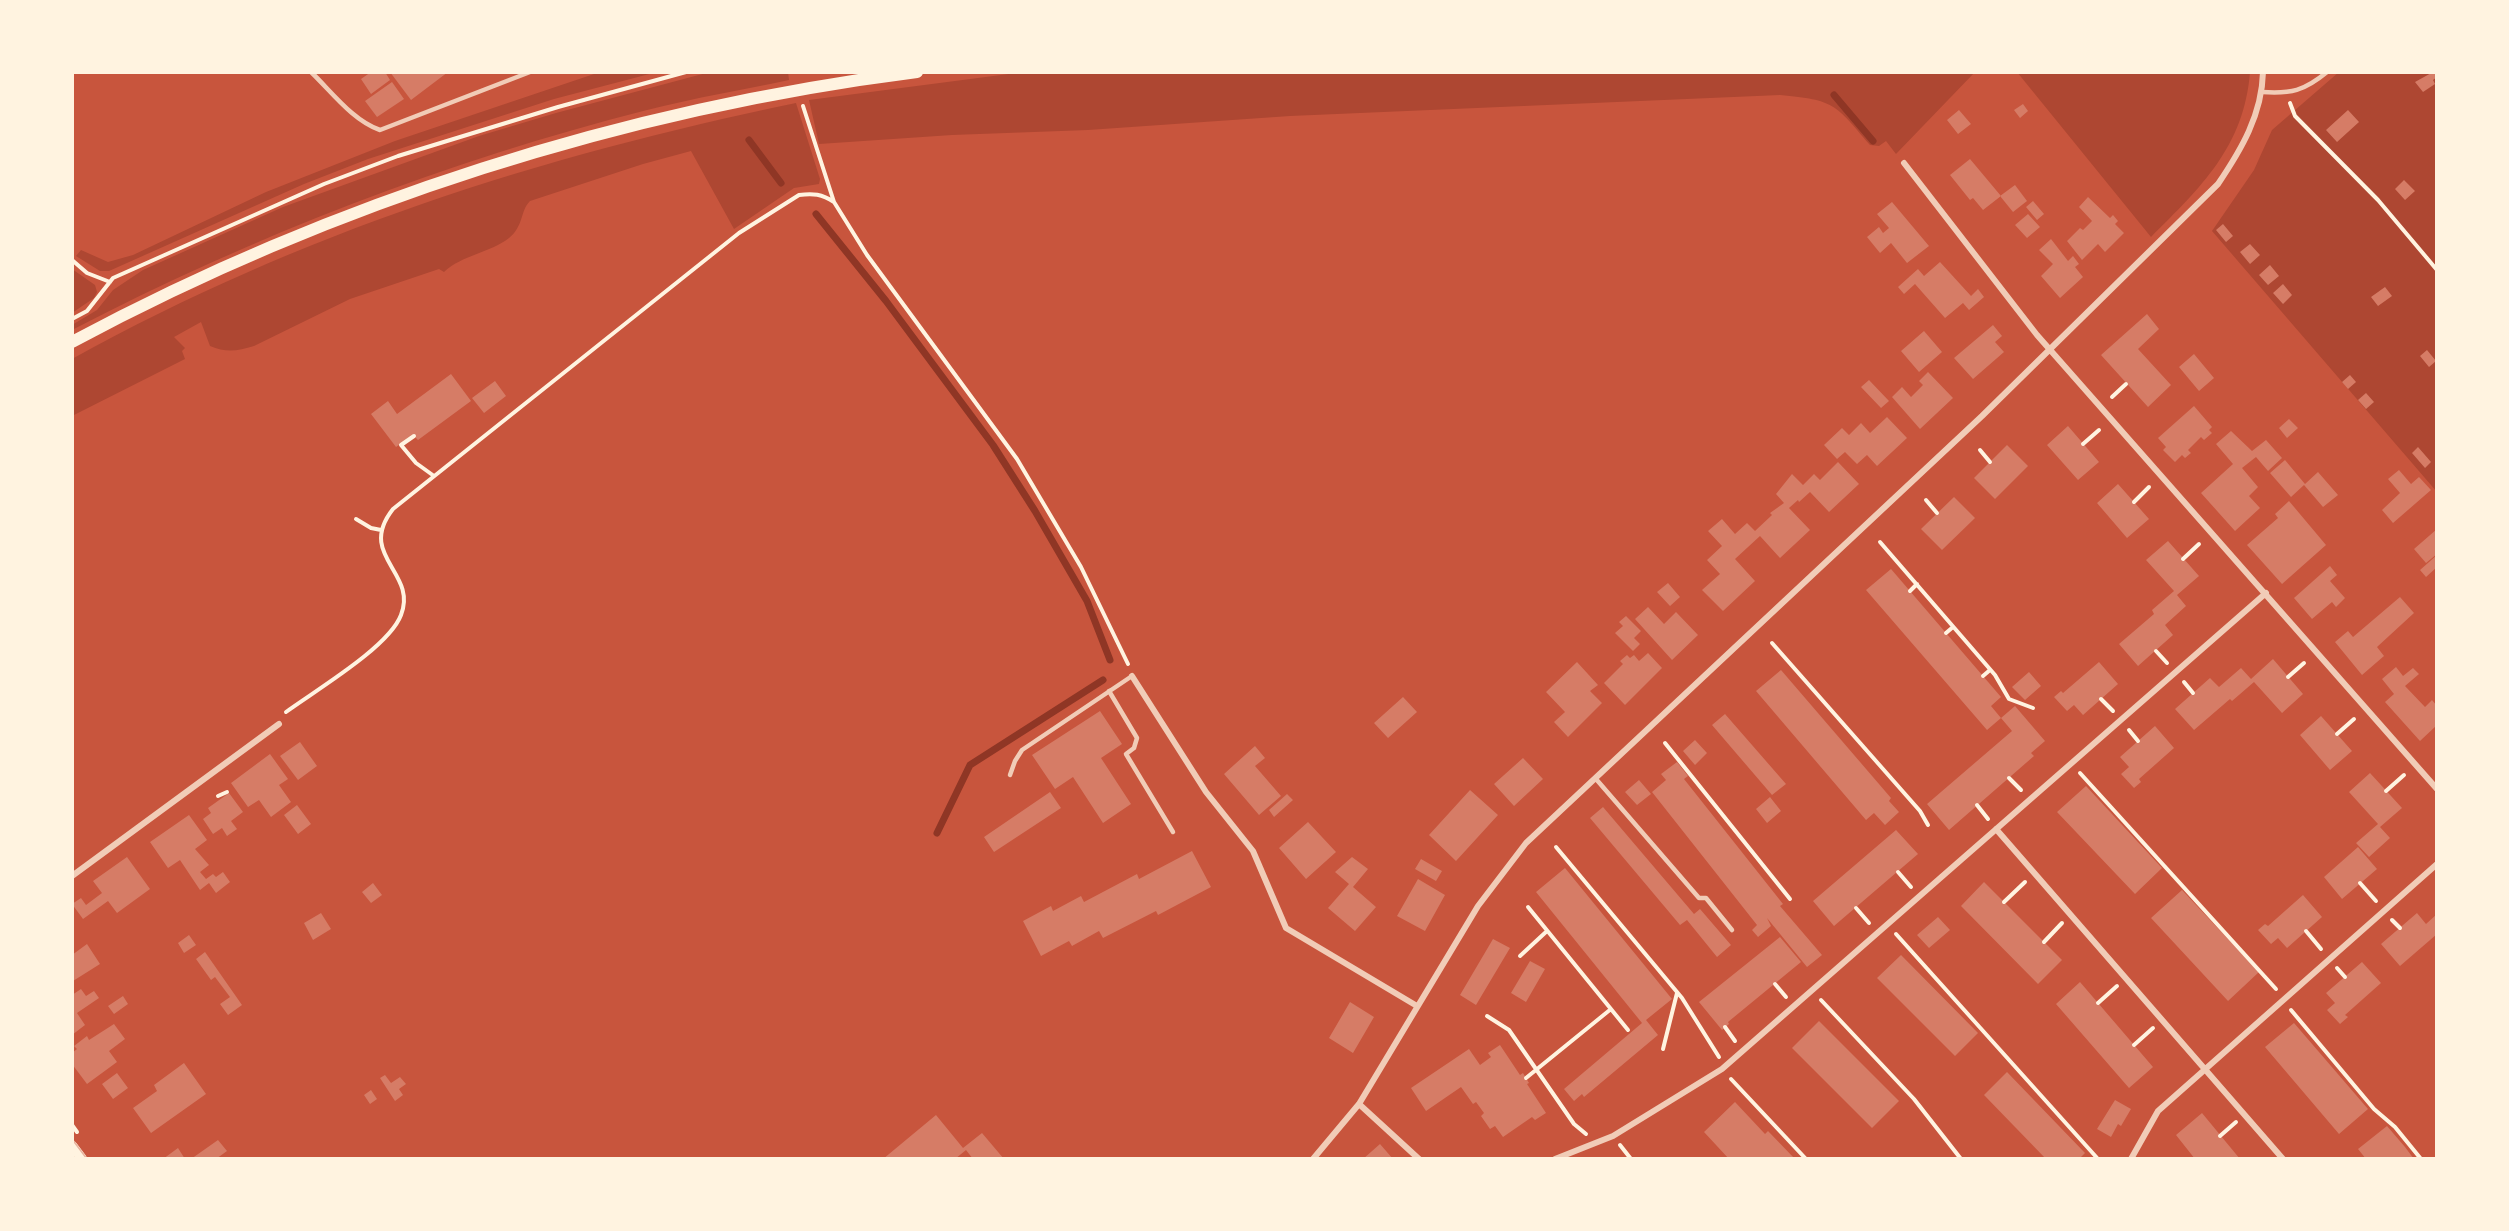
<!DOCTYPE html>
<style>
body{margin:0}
#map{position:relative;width:2509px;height:1231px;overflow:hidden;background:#c8553d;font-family:Barlow,sans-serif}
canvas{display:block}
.frame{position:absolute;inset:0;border:74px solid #fff3e0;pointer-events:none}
</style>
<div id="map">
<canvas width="2509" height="1231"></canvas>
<div class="frame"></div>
</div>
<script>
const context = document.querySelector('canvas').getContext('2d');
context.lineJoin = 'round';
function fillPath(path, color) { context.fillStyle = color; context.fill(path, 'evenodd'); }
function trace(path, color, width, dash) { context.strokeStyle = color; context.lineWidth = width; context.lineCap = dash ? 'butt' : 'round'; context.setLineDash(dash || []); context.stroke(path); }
fillPath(new Path2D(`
 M600,72H657L554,99L368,159L304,184L109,271H100L76,256L81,250L108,262L133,255L266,192L395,141Z
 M710,72H788L789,80C742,90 694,98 647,110C447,161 255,235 72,330V325L97,310L113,290L143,270L283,207L479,136L556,113Z
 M1024,72H1975L1896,154L1886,141L1879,146L1870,145C1835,104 1835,100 1780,95L1290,116L1088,130L952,135L819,144L809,100Z
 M2017,72H2250C2244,147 2201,187 2151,237Z
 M2339,72H2437V492L2212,231L2254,170L2272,130Z
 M796,103L820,179L819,184L794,188L734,229L691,151L643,164L530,201C520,211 524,226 509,238C490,253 462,255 444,272L439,269L350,299L254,346C238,351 226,353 210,346L201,322L174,337L185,348L182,351L185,359L72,416V359C302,232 540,156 796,103Z
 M72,269L95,285L97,292L94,298L72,313Z`), '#ae4732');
trace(new Path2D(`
 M1834,95L1873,141
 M749,140L781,183
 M816,214L886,301L993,445L1035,511L1087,601L1110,660
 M937,833L970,765L1103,680`), '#8f3625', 7);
fillPath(new Path2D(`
 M371,72H385L390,80L371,94L361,79Z
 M390,72H448L411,100Z
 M2433,72H2437V77L2433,80L2435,84L2423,92L2415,82Z
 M392,82L404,99L377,117L365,101Z
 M2023,104L2028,111L2020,118L2014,110Z
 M1959,110L1971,124L1958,134L1947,120Z
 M2348,110L2359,122L2337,142L2326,130Z
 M1970,159L2001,196L1983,210L1973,198L1970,200L1950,175Z
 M2404,180L2415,191L2405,200L2395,189Z
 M2015,185L2027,201L2013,212L2000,196Z
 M2088,197L2110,218L2113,215L2118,221L2115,224L2124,233L2105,252L2098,244L2082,260L2067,241L2080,228L2083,230L2092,221L2079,207Z
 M2033,201L2044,214L2037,220L2026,207Z
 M1892,202L1929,246L1907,263L1891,243L1880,253L1867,237L1879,227L1883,233L1889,228L1877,214Z
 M2028,214L2040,227L2027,238L2015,225Z
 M2223,224L2233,236L2226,242L2216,230Z
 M2051,239L2068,261L2073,256L2079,264L2075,267L2083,277L2060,298L2041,276L2053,264L2039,250Z
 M2250,244L2260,255L2250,264L2240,252Z
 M1940,262L1971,296L1978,289L1984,297L1969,310L1963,303L1945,318L1915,284L1904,294L1898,287L1918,269L1924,276Z
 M2270,265L2279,276L2268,285L2259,275Z
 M2283,284L2292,295L2283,304L2273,293Z
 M2385,287L2392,296L2378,306L2371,297Z
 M2147,314L2159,329L2138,349L2171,385L2148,407L2101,355Z
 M1993,325L2002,336L1995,342L2004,352L1973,379L1954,358Z
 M1924,331L1942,352L1919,372L1901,351Z
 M2427,350L2436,361L2429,367L2420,356Z
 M2194,354L2214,378L2199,391L2179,367Z
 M1928,372L1953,398L1920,429L1892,397L1902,387L1911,397L1923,385L1919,381Z
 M451,374L471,401L418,440L413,435L396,447L371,414L388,401L397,414Z
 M2350,375L2356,382L2348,389L2342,382Z
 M1869,380L1889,401L1881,408L1861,387Z
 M495,381L506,396L484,413L472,398Z
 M2366,393L2374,402L2366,409L2358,400Z
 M2194,406L2212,427L2209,430L2212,433L2204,440L2201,437L2188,450L2191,453L2185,458L2182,455L2175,462L2163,450L2166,447L2158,438Z
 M1887,417L1907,438L1877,466L1867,455L1857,464L1845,452L1837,459L1824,445L1842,428L1849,435L1861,423L1870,433Z
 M2289,419L2298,428L2287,438L2279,428Z
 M2068,426L2099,462L2078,480L2047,445Z
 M2231,431L2252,451L2266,440L2282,458L2268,471L2256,457L2242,468L2258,487L2249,496L2260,508L2235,531L2201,493L2233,464L2216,444Z
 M2007,445L2028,466L1995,499L1974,478Z
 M2418,447L2431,462L2425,468L2412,453Z
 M2285,460L2305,484L2318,472L2338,495L2323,507L2304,485L2291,497L2270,473Z
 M1838,462L1859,484L1829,512L1810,492L1799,502L1798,500L1789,508L1810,530L1780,558L1760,536L1735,559L1755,581L1723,611L1702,590L1720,574L1707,560L1722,546L1708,531L1722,519L1735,534L1747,523L1755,531L1772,515L1770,513L1784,503L1776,494L1792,474L1803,485L1814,474L1820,480Z
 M2399,470L2411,484L2419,477L2431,490L2393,523L2382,510L2400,493L2388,479Z
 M2118,484L2149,519L2127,538L2097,503Z
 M1954,497L1975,518L1942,550L1921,529Z
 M2289,501L2326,545L2282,584L2247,545L2278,518L2275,514Z
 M2437,529V554L2426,563L2414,549Z
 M2168,541L2199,576L2177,595L2186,606L2165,625L2173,635L2138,666L2119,644L2154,614L2152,610L2174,591L2146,560Z
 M2437,555V567L2426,577L2420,570Z
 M2330,566L2337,575L2330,581L2345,598L2336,607L2332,602L2312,619L2294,598Z
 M1891,569L2001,697L1991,706L2001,718L1987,730L1866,590Z
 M1668,583L1680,597L1670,606L1657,592Z
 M2400,597L2414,613L2377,647L2384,656L2362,675L2335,642L2348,631L2353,637Z
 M1648,607L1664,624L1676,612L1698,635L1672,660L1635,619Z
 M1626,616L1641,631L1634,638L1640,644L1633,651L1615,633L1623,626L1619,622Z
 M1648,653L1662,668L1625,705L1604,683L1623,664L1620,661L1627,655L1630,658L1634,655L1639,661Z
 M2273,659L2303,694L2282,713L2254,682L2232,701L2230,699L2194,730L2175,709L2210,678L2219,687L2241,668L2251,679Z
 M1577,662L1598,685L1590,691L1602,703L1568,737L1554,722L1565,712L1546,692Z
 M2099,662L2118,684L2083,715L2074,705L2067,711L2054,697L2061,691L2063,693Z
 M2396,667L2403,676L2413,668L2419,674L2405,686L2425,707L2432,700L2437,706V725L2420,741L2385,702L2394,694L2382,679Z
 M1781,670L1891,798L1889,801L1899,812L1885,825L1874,813L1866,820L1756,691Z
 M2029,672L2041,686L2025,700L2012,687Z
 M1403,697L1417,712L1388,738L1374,723Z
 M2015,706L2045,741L2031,753L2034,756L1949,830L1927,804L2012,731L2001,718Z
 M1100,711L1122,744L1101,758L1131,804L1103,823L1073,777L1055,789L1032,755Z
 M1725,714L1786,784L1772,795L1712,725Z
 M2321,716L2352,751L2330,770L2300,735Z
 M2155,726L2174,748L2139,779L2141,782L2134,788L2121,774L2129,767L2120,757Z
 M1695,740L1707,753L1695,765L1683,751Z
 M300,742L317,766L298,780L280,756Z
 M1255,746L1265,758L1255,766L1281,796L1259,815L1224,774Z
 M270,754L288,779L279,785L291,802L271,817L259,800L248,807L231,783Z
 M1523,758L1543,779L1514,806L1494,784Z
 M1677,762L1688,776L1684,779L1783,904L1780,906L1822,955L1807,967L1767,918L1771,926L1758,937L1752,930L1757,925L1652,792L1666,780L1661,774Z
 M2370,773L2402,808L2380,827L2390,838L2369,857L2356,843L2378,824L2349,792Z
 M1639,780L1651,794L1637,805L1625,792Z
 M2086,786L2162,868L2135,894L2057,812Z
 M1470,790L1498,815L1456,861L1429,835Z
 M1050,792L1061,808L994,852L984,837Z
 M229,793L243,812L231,821L237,829L227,836L222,828L213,834L203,819L211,813L208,808Z
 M1287,794L1293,800L1274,817L1269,810Z
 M1770,797L1781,811L1767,823L1756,809Z
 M297,805L311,824L298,834L284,815Z
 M1603,807L1694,914L1700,909L1731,945L1717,957L1687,920L1680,925L1590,818Z
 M189,815L207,840L195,849L209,865L200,872L206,879L213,874L216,877L223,872L230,882L216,893L209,883L200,890L180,860L168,868L150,842Z
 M1308,822L1336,852L1306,879L1279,848Z
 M1896,830L1918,854L1834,926L1813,901Z
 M2358,847L2377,869L2342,899L2324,877Z
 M1192,851L1211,887L1158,915L1156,911L1103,938L1099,931L1072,946L1069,941L1041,956L1023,921L1051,906L1053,911L1081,896L1084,902L1137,874L1139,879Z
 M127,857L150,889L117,913L108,901L83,919L72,904L81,898L86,905L102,893L93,881Z
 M1352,857L1368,869L1353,887L1376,907L1355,931L1328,908L1349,884L1335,872Z
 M1421,859L1442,871L1436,881L1415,869Z
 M1565,868L1672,999L1646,1020L1658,1035L1584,1097L1582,1094L1574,1101L1564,1089L1642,1023L1536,892Z
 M1418,879L1445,895L1425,931L1397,916Z
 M1984,882L2062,960L2038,984L1961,906Z
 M373,883L382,895L371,903L362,892Z
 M2182,890L2259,972L2228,1001L2151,918Z
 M2303,895L2322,917L2287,948L2278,938L2271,944L2258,930L2265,924L2268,926Z
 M321,913L331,929L313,940L304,923Z
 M2417,913L2426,924L2437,914V934L2400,966L2381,944Z
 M1938,917L1950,930L1929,948L1917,935Z
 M189,935L196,945L184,953L178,943Z
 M1780,937L1801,962L1728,1022L1729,1024L1722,1030L1699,1002Z
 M1493,939L1510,948L1476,1005L1460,995Z
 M87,944L100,964L73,981L72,955Z
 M205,952L242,1005L228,1015L220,1004L230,997L215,977L211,980L196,959Z
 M1901,955L1978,1033L1955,1056L1877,978Z
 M1530,961L1545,969L1526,1002L1511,993Z
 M2362,962L2381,983L2345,1015L2348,1017L2340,1024L2327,1010L2335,1003L2326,993Z
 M2080,982L2153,1067L2129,1088L2056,1004Z
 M81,989L86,996L94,991L99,998L77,1013L85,1025L72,1035V995Z
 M123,996L128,1004L114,1014L108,1006Z
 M1350,1002L1374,1017L1353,1053L1329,1038Z
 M1819,1021L1899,1101L1872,1128L1792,1048Z
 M2294,1023L2368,1109L2339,1134L2265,1047Z
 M114,1024L125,1039L109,1051L117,1062L87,1084L72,1064V1053L77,1049L74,1046L87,1036L89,1040Z
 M1500,1045L1520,1075L1523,1073L1529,1083L1527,1084L1546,1113L1535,1120L1532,1117L1503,1137L1495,1126L1490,1129L1481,1116L1484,1113L1476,1102L1473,1104L1461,1087L1426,1111L1411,1088L1469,1049L1480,1065L1491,1057L1488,1053Z
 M184,1063L206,1094L151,1133L133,1108L157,1091L154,1085Z
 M2007,1072L2085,1153L2079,1159H2046L1984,1095Z
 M117,1073L128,1088L113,1099L102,1084Z
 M385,1075L391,1083L400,1077L406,1084L399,1089L403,1095L395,1101L380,1078Z
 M371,1090L377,1099L370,1104L364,1095Z
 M2115,1100L2131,1109L2121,1126L2118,1124L2111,1137L2097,1129Z
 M1735,1102L1765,1134L1768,1131L1795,1159H1729L1704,1132Z
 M2202,1113L2240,1159H2195L2176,1135Z
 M936,1115L963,1148L982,1133L1004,1159H973L966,1150L955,1159H883Z
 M2387,1126L2405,1147L2414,1159H2366L2358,1149Z
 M218,1140L227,1151L216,1159H191Z
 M1380,1144L1393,1159H1363Z
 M178,1148L185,1159H163Z`), '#d67c66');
trace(new Path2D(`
 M2290,103L2295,116L2378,200L2437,270
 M803,106L834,202L867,255L1017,459L1081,567L1128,664
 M72,260L87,273L110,282
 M72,319L87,311L113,278L324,184L398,156L558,107L686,72
 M2112,397L2126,384
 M414,436L401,445L416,463L434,476
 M2083,444L2099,430
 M1980,450L1990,462
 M1926,500L1937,513
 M2134,502L2149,487
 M356,519L371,528L381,530
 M1880,542L1995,675L2009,699L2033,708
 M2183,559L2199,544
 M1910,591L1917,584
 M1946,633L1953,627
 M1772,643L1920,811L1928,825
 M2156,651L2167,663
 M1983,676L1990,670
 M2288,677L2304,663
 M2184,682L2193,693
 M2101,699L2113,711
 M286,712C316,690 389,647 401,615C418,572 356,556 393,509L739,233L799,195C813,193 822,194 834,202
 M2129,730L2138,741
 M2337,734L2354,719
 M1665,743L1790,899
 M2080,773L2276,989
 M2009,778L2021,790
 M2386,791L2404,775
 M218,796L227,792
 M1977,805L1988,819
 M1556,847L1682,998L1719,1057
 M1898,872L1911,887
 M2360,883L2376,901
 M2004,902L2025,882
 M1528,907L1628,1030
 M1856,908L1869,923
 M2392,920L2400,928
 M2306,931L2321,949
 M1896,934L2098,1159
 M2044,942L2062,923
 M1520,956L1547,931
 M2337,968L2345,977
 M1775,984L1786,997
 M1821,1000L1914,1099L1961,1159
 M2098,1003L2117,986
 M2291,1010L2374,1109L2395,1127L2421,1159
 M1487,1016L1509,1030L1574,1124L1586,1134
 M1725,1027L1735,1041
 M2134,1045L2153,1028
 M1663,1049L1677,993
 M1526,1078L1611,1009
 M1731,1079L1806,1159
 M72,1125L77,1132
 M2220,1136L2236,1122
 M1620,1145L1631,1159`), '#fff3e0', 4);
trace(new Path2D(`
 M311,72C331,91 353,121 380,130L530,72
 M2262,92C2291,94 2304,91 2327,72
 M1109,691L1137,738L1134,748L1126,754L1173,832
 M1010,775L1015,761L1022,750L1132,676
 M1596,779L1699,898H1706L1732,930`), '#f1ccb7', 4.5);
trace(new Path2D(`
 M1904,163L2037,335L2437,789
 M1132,676L1206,792L1253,851L1286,928L1417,1006
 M1996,829L2283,1159
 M72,876L279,724
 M1359,1104L1419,1159
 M1313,1159L1359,1104L1478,906L1526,843L1982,416L2218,184C2241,150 2262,115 2263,72
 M1555,1159L1613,1136L1722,1069L2266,593
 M2131,1159L2158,1111L2437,864`), '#f1ccb7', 6);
trace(new Path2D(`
 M72,342C333,202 624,109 917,72
 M72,1147L81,1159`), '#fff3e0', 12);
trace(new Path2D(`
 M72,1139L87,1159
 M72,1155L75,1159`), '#e9b49f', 1.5);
</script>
